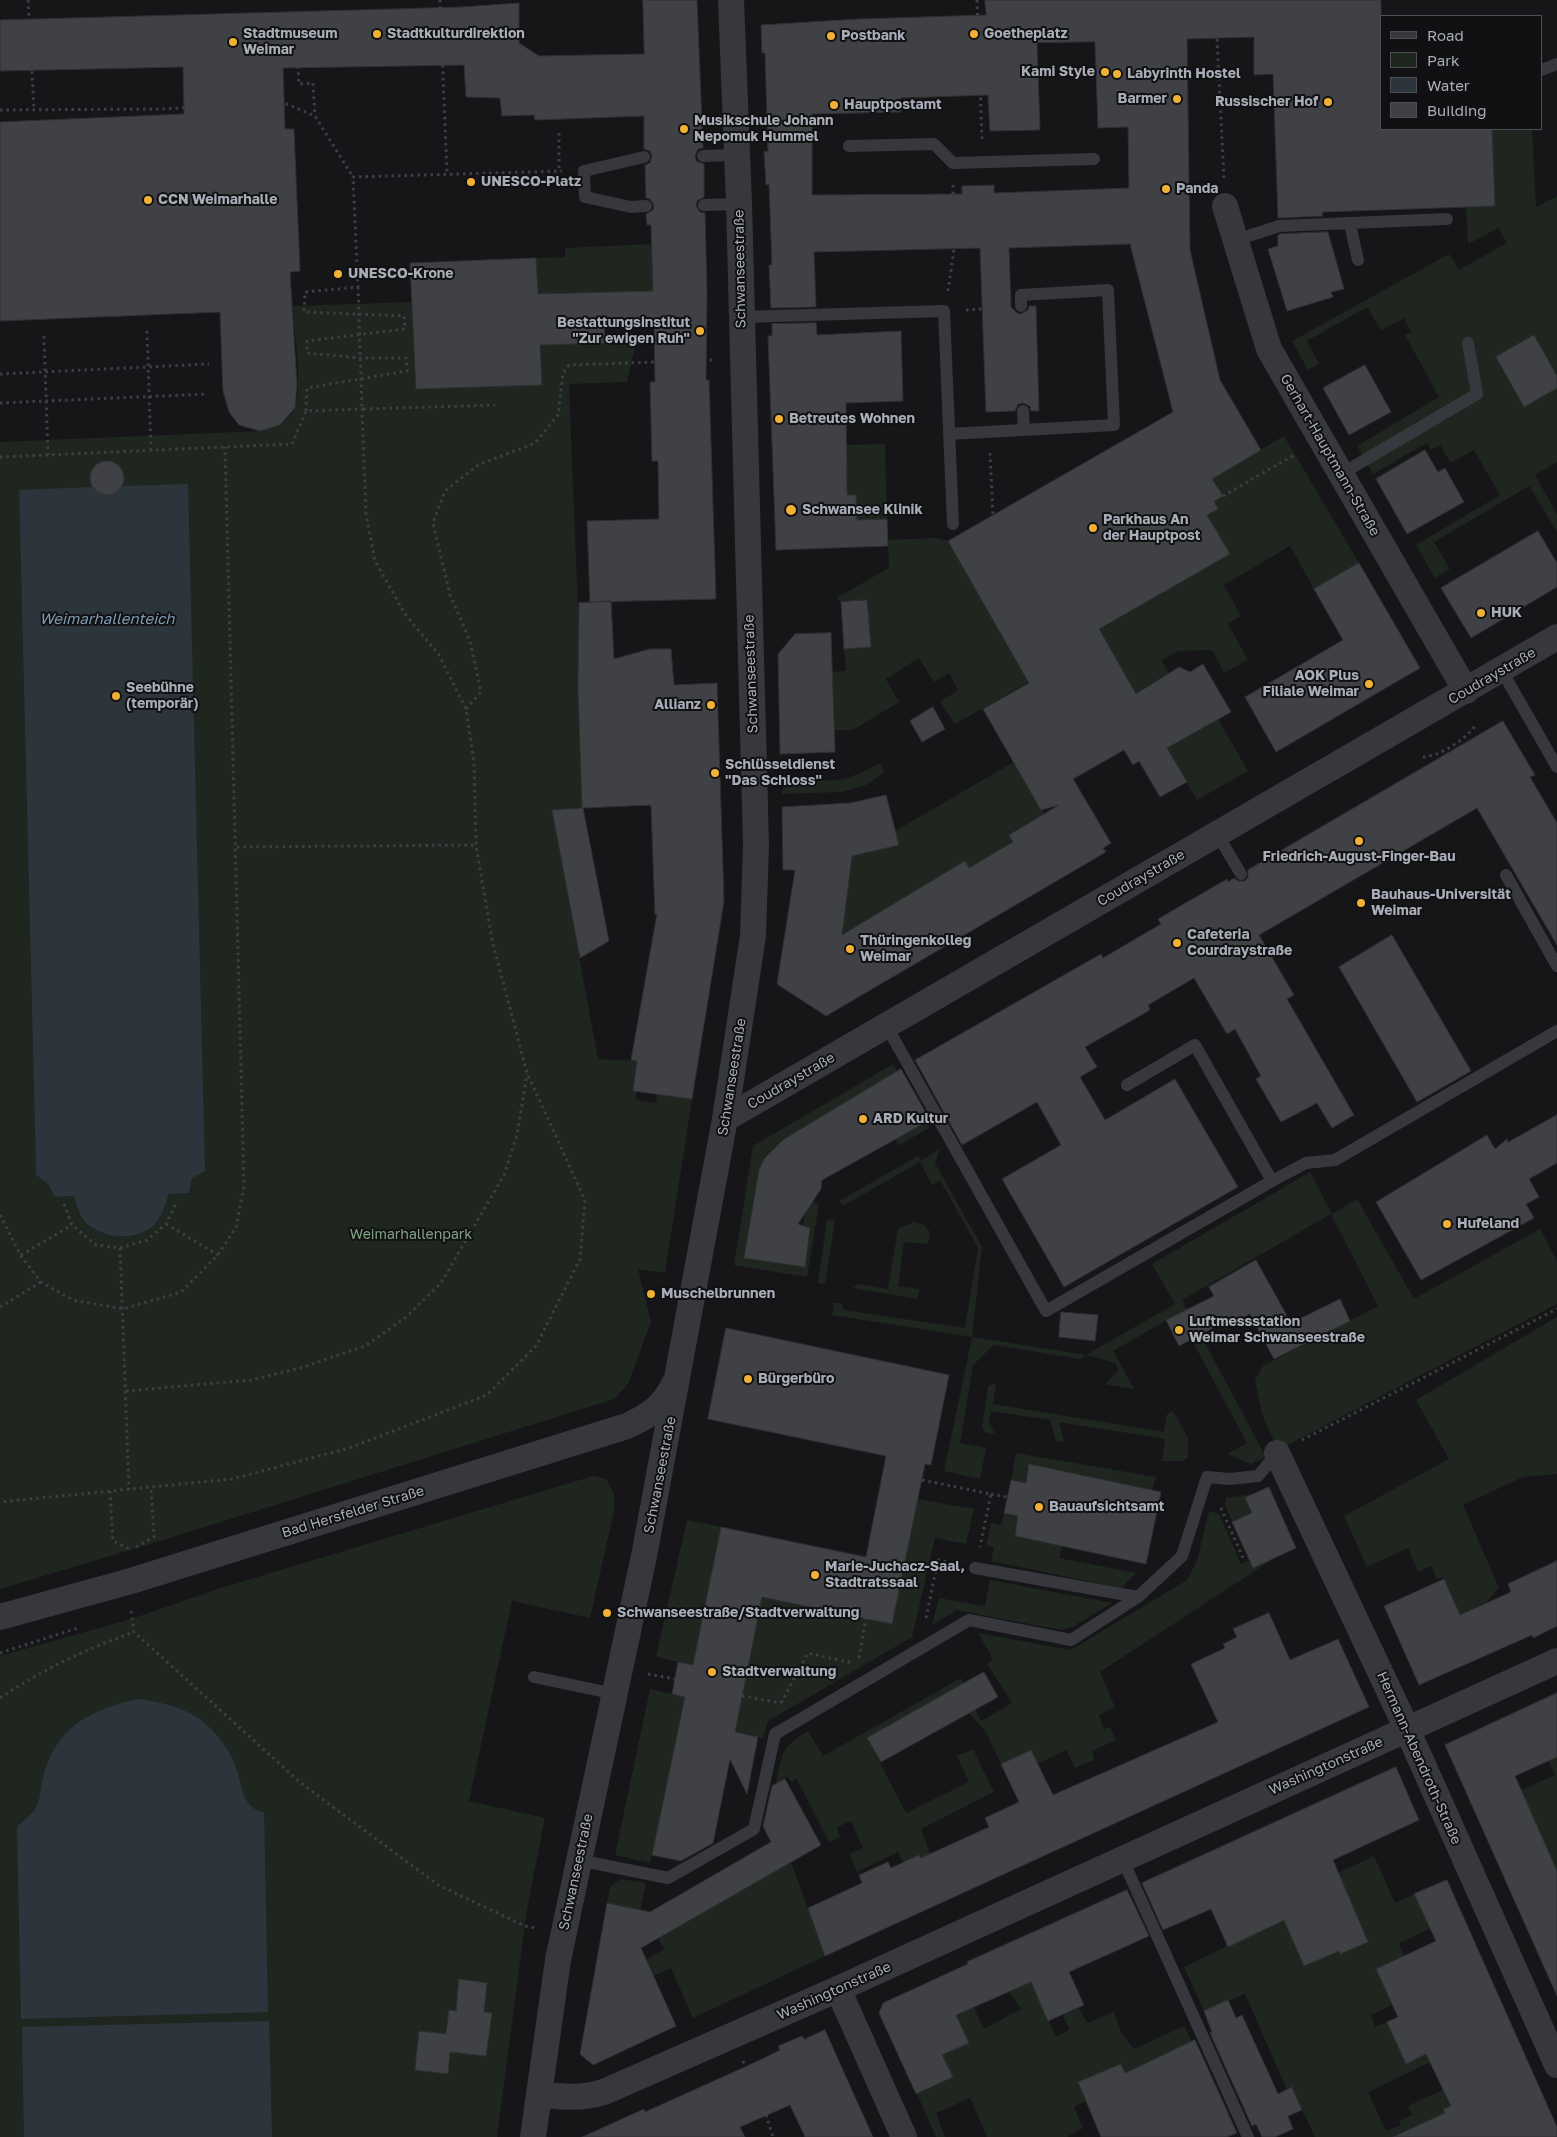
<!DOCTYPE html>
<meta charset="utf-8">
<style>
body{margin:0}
#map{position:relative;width:1557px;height:2137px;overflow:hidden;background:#161618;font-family:"Golos Text",sans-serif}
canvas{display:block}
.legend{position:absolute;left:1380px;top:15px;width:162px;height:115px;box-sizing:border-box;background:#111113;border:1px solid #4d4f55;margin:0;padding:6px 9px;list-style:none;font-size:15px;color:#a8adb8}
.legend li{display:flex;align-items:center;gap:10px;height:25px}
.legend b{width:25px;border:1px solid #4d4f55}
</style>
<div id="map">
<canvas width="1557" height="2137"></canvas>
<ul class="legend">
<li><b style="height:6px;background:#37383d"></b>Road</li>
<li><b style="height:14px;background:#1e261f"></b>Park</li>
<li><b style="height:14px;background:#2c353c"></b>Water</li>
<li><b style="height:14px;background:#404145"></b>Building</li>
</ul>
</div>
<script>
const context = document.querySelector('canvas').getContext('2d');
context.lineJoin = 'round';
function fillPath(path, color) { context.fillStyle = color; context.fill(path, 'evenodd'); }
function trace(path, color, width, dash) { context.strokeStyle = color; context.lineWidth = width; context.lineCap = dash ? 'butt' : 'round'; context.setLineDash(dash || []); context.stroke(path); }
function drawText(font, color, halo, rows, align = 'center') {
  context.font = font + ' "Golos Text",sans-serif'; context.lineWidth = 4; context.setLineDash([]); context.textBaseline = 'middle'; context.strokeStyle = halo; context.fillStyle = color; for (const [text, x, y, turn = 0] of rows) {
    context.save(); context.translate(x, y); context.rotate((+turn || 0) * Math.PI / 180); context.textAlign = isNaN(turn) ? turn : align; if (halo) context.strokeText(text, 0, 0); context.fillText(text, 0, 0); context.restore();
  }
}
fillPath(new Path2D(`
 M1492,129H1532L1536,207L1557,196V462L1535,475L1557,514V532L1529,486L1434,542L1450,569L1435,578L1416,545L1500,495L1474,450L1451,463L1440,445L1431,450L1427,443L1373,474L1357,446L1439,397L1405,335L1411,332L1404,318L1381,330L1367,307L1307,341L1319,364L1308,370L1292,341L1449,254L1459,270L1507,243L1498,228L1468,244L1466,207H1495Z
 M652,244L653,291L566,293L568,344L636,342L627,382L569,384L579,637L582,808L552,810L598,1059L637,1061L633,1090L637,1091L636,1100L656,1103L657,1093L692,1099L665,1273L638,1269L651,1322L628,1384L614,1399L160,1541L0,1589V442L260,431C274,427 289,422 295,408C303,388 294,330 293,306L412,302L416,389L542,385L536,258L565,257V248ZM123,486L169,1194L157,1221L78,1211L74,1196L55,1197L48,1184L36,1175L19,490L96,492L107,496L119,492Z
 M1284,436L1359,563L1314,589L1290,546L1224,585L1241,616L1228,624L1248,660L1224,673L1212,650L1179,651L1162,660L1169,674L1140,701L1104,639L955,724L940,702L958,690L949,673L934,682L919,658L886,679L899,702L853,730H834L832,672L846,671L844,649L870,647L867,600L841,602L836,598L889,568L888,540L936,538L948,541L1024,673L1229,554L1207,515L1218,509L1214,501L1222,496L1212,479Z
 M885,444L887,519L847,520V511H857L856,495H847L846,471L773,474L772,447Z
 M1218,719L1248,771L1197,800L1158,733L1170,726L1179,742Z
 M1014,762L1049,822L1027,824L1009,835L1013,842L969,868L965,862L892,905L849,938L839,929L851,856L898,845L895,831Z
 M880,763L885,772L866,785L842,792L782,794L783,787C797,776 819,782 836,780C853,778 866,770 880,763Z
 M893,1064L929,1128L898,1146L877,1084L783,1140L764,1159L759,1170L745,1258L804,1267L810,1228L803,1225L808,1200L819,1204L807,1277L734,1265L753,1146Z
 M940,1148L935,1163L982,1247L972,1337L1086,1355L1175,1304L1152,1264L1310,1172L1332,1214L1357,1199L1414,1299L1540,1229L1557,1261V1304L1278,1450L1262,1414L1255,1380L1263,1366L1378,1306L1331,1214L1182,1300L1266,1457L1251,1464L1227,1454L1247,1443L1178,1314L1113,1351L1134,1389L1105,1384L1119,1370L1115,1363L1086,1355L1080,1359L994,1345L973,1365L960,1443L986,1448L980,1479L944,1471L972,1337L832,1315L834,1303H842L844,1310L965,1328L978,1248L940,1180L932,1185L920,1162L843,1206L839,1201L918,1156L921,1161Z
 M827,1219L835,1220L825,1284L818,1283Z
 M914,1222L924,1225L930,1232L928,1244L904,1242L898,1286L920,1289L917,1299L853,1288L858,1284L888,1289L898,1229Z
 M1557,1317V1474L1523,1477L1463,1505L1499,1588L1485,1604L1460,1615L1443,1577L1437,1579L1431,1566L1418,1572L1408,1548L1367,1567L1344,1516L1449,1459L1416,1400Z
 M996,1383L993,1404L1164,1432L1167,1414L1173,1411L1188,1438V1457L1183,1461H1162L1165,1439L1059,1422L1064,1442L1056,1441L1050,1420L991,1411L989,1423L995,1434L986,1433L982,1427L988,1386Z
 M1016,1453L1156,1477L1152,1490L1030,1464L1026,1483L1011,1480Z
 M593,1476L606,1479L614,1493V1511L590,1618L512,1601L469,1801L545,1818L527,1909L497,2137H0V1656L131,1619L221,1588Z
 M1254,1494L1245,1499L1273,1559L1100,1672L1115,1707L1099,1715L1104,1729L1110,1727L1116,1740L1092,1751L1094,1760L1075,1768L1066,1750L1037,1764L1031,1750L1001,1764L986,1732L969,1713L955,1688L867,1738L906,1813L969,1782L957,1756L973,1749L994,1792L921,1829L931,1855L922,1860L919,1855L903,1863L898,1852L857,1872L849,1854L863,1848L851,1821L837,1827L840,1837L829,1842L797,1779L791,1782L787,1776L776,1783C783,1752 780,1748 808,1731L823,1756L961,1678L981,1721L1012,1703L987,1664L993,1659L978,1633L1071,1650L1187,1580L1197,1561L1209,1511L1219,1514L1241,1564L1261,1556L1244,1517L1232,1522L1225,1504L1226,1498Z
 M917,1499L974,1509L966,1544L935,1538L912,1637L768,1721L763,1738L735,1732L762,1597L892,1623Z
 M1004,1513L1018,1516L1015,1536L1062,1546L1059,1558L1136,1573L1121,1588L991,1561L994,1547L986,1546L991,1523L1001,1525Z
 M687,1520L721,1527L693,1665L656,1657Z
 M990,1580L1112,1603L1072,1627L1061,1630L957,1610L932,1625L939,1598L985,1606Z
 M650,1689L685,1697L650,1863L615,1855Z
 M1525,1708L1557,1733V1882L1514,1901L1503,1875L1549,1854L1527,1804L1480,1824L1475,1811L1555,1775Z
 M1374,1856L1395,1903L1414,1894L1430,1929L1399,1943L1404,1956L1376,1969L1392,2005L1371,2015L1375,2027L1387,2022L1406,2064L1435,2050H1456L1368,2092L1386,2131L1400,2125L1399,2121L1412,2115L1408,2106L1458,2083L1465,2099L1444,2109L1445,2113L1407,2137H1315L1292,2088L1287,2090L1245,1994L1204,2011L1184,1967L1287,1917L1322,1913L1340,1954L1368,1942L1338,1873Z
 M791,1862L825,1956L693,2018L671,1968L653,1976L646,1960L664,1949L658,1938Z
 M620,1879L646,1883L640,1910L607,1903L610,1887Z
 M955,1969L984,2029C997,2023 1008,2014 1022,2010L1009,1992L1031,1982L1056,2037L1069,2030L1063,2015L1079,2008L1087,2023L1114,2012L1122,2034L1134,2049L1184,2026L1198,2054L1144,2118L1121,2064L1078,2082L1086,2101L1074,2107L1083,2128L1067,2137H987L970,2098L936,2113L945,2137H936L917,2094L952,2078L942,2055L969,2043L939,1977Z`), '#1e261f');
fillPath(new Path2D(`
 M188,484L205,1171L192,1178L189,1193L169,1194C166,1202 163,1212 158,1220C143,1241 109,1240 90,1226C80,1219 77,1207 74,1196L55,1197L48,1184L36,1175L19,490L92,487C102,499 114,497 123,486Z
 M138,1699C163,1702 191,1709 209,1727C220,1737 230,1752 235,1765C242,1782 241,1809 264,1812L268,2012L21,2019L17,1826C46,1805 36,1800 45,1770C60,1724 94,1709 138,1699Z
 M269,2021L272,2137H24L22,2027Z`), '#2c353c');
const building = new Path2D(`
 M643,0H697L703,148L698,149L695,156L696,161L704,164V197L697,201L696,206L700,212L705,213L707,292L706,380H709L716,599L590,602L587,521L659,519L658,461H652L650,382H655L654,319L604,321L605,343L540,345L542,385L416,389L410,263L536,258L538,294L653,291L651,225H647L646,214L653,210L654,205L650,199L646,198L645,165L650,163L652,156L650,151L644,149V116L535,120L534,115L502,116L500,98L466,97L464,65L283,68L285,129H294L300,271L290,272L297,385L295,408L280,425L260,431L239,425L229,412L223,391L220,312L0,321V122L184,114L183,67L0,71V20L462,7L519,3V43L539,56L644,54Z
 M985,0H1381V129H1492L1495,206L1322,212L1323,216L1278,218L1273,74L1254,75V37L1187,39L1190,250L1220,380L1261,450L1212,479L1223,496L1214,501L1218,509L1207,515L1230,554L1099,629L1136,694L1179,667L1190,672L1203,664L1231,712L1167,748L1187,782L1160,797L1139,761L1133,765L1124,750L1073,779L1111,843L1103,848L1106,852L826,1016L777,984L795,870H783L782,807L850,803L886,795L899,845L852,856L842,935L965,861L969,868L1013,842L1009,835L1059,805L1041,810L983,709L1029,683L948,541L1173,412L1130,244L1009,248L1011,307L1017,313L1021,314L1028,310L1029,306H1036L1039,411H1031L1030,406L1023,403L1018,404L1015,411L986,412L980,248L814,252L816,307L771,308L769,265H772L769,184L766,185L764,151L768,152L765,53H762L761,25L859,19L986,15ZM1095,42L1098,128L1128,127L1129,188L994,193V185L962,186V194L812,195V114L901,112L900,98L988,95L990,131L1040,130L1037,43Z
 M1328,232L1344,289L1331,292L1333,297L1287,311L1268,249L1278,246V235L1280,234Z
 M816,323L817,335L901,331L903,401L846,403L847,495H856L857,520L887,519L888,546L776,550L768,336H772V324Z
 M1534,335L1557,376V388L1524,407L1496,357Z
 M1365,365L1391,412L1349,435L1323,388Z
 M1425,450L1438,472L1445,468L1464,502L1407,534L1376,479Z
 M90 478a17 17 0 1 1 34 0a17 17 0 1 1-34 0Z
 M1538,531L1557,563V587L1471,638L1441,588Z
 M1359,563L1420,668L1276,752L1245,697L1343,640L1314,589Z
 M867,600L871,647L844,649L841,602Z
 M611,601L614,659L650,649H671L674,685L717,683L724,901L692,1099L633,1091L637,1061L631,1060L657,914L655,915L651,805L583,808L609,941L580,958L552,810L582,808L578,688L579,603Z
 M831,633L835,752L780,754L778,654L795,634Z
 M933,707L945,729L922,742L910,721Z
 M1503,721L1535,775L1530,777L1557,823V945L1477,808L1259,935L1294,995L1287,999L1354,1115L1332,1128L1317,1103L1281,1122L1256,1079L1261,1076L1235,1029L1227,1034L1194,978L1148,1005L1150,1010L1085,1047L1097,1067L1080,1077L1105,1120L1175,1079L1238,1187L1064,1287L1002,1179L1061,1145L1037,1102L962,1145L915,1060L1101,954L1103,958L1161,924L1158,919L1227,879L1228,882L1234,878L1238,881H1245L1248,877V870Z
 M1392,935L1471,1071L1417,1102L1339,967Z
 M901,1069L930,1120L822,1180L821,1189L798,1224L810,1228L805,1267L744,1258L759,1170L764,1159L783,1140Z
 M1557,1115V1163L1529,1179L1539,1197L1526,1204L1534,1218L1421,1280L1376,1202L1487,1135L1495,1149L1507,1139L1508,1142Z
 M1256,1260L1291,1323L1340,1299L1350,1321L1274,1359L1250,1314L1231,1324L1228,1320L1179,1346L1166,1320L1214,1296L1209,1287Z
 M1061,1312L1098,1315L1095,1341L1059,1337Z
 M726,1328L949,1375L931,1465L925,1464L892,1624L762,1597L735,1732L758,1737L747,1794L730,1759L713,1843L681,1861L652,1855L685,1697L672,1694L678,1662L693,1665L721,1527L866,1557L886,1456L708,1419Z
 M1029,1464L1161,1492L1146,1564L1015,1536L1018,1516L1004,1513L1011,1480L1026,1483Z
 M1269,1487L1296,1548L1253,1568L1232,1522L1252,1513L1245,1498Z
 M1557,1561V1626L1533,1638L1532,1635L1419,1685L1384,1606L1444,1579L1460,1615L1511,1592L1508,1584Z
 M1269,1613L1290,1660L1338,1639L1369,1707L825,1956L808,1908L862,1883L859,1875L888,1862L891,1868L919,1855L921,1858L989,1827L985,1818L1019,1802L1001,1764L1031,1750L1053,1795L1218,1722L1191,1664L1225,1648L1223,1644L1237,1637L1233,1629Z
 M984,1672L998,1697L881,1762L867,1738Z
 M1557,1693V1757L1515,1776L1557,1871V1996L1445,1745Z
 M1396,1767L1419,1820L1333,1860L1368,1942L1340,1954L1339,1951L1304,1966L1284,1920L1228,1947L1211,1909L1163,1930L1142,1883Z
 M785,1779L821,1845L641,1948L676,2026L593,2065L580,2054L607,1903L650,1912L771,1842L763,1826L772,1786Z
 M1447,1880L1557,2127V2137H1393L1445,2113L1443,2109L1451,2106L1426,2054L1406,2064L1387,2022L1398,2017L1376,1969L1436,1941L1414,1894Z
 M1127,1890L1149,1936L1069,1972L1084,2005L1048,2021L1031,1982L956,2015L969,2043L942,2055L953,2077L916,2094L879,2013L883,2003L968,1964L967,1962Z
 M459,1979L487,1983L484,2012L492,2013L486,2056L450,2052L448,2074L415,2070L419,2031L446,2034L449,2010L456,2011Z
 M1228,2000L1236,2018L1242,2015L1278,2094L1292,2087L1302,2110L1288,2116L1293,2129L1275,2137H1262L1256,2124L1252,2126L1210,2033L1212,2032L1204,2011Z
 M825,2030L873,2137H805L790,2105L740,2127L745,2137H582L644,2109L645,2112L758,2061L780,2050L778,2046L802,2036L804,2039Z
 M1195,2040L1237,2133L1227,2137H1101L1078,2082L1121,2064L1125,2073Z`);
fillPath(building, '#404145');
trace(building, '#303034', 1);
trace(new Path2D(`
 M28,0L34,108
 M440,0L447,174
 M977,0L982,139
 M1217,39L1224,178
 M298,66L299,84L313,83L315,116
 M0,110L160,109L284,103L315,116L353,177
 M559,133V170
 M953,194V184
 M358,287L362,409L495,405
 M948,291L954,249
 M966,310L983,309
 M147,331L151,451
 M44,336L48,455
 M0,374L209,364
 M0,403L207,394
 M306,411L307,388L407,371L406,358H360L307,353V341L405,329L404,316L304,312L305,292L358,287L353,177L562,171
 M990,453L993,515
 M0,457L292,444L306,411L362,409L366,514L375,561L405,614L439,655L466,709L474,762L476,845L492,940L527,1073L585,1200L580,1259L536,1346L487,1395L349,1448L232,1479L0,1502
 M1223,496L1296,454
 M466,709L481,692L470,641L450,595L433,523L445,491L478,465L535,443L558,415L563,373L569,365L715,360
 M1423,757C1440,756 1465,740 1476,725
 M237,847L476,845
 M64,1204L72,1225L96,1245L120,1248L147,1240L166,1224L177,1201
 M0,1215L21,1256L41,1282L73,1300L123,1309L181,1292L218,1255L236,1227L244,1186L225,447
 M166,1224L218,1255
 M120,1248L129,1490
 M21,1255L72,1225
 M0,1307L41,1282
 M126,1391L251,1380L304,1367L365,1346L405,1318L441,1283L504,1175L517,1135L527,1074
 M1302,1440L1557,1309
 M922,1480L991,1494L980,1547
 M110,1491L113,1541L130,1549
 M991,1494L1007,1497
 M1221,1508L1244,1560
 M136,1547L154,1537L151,1488
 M131,1611L134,1632L302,1784L438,1885L525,1926L535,1928
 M926,1618L938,1560L955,1564
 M0,1653L78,1628
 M859,1658L866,1618
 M648,1674L675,1679
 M742,1696L781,1703
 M0,1698C45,1668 84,1650 134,1632
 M781,1703L808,1653L852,1663
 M743,2061L764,2108L773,2137`), '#3d3f44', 3, [2.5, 4]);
trace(new Path2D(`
 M1541,70L1557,64
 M849,146L934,144L953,163L1094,159
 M703,156L737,155
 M644,157L584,171L585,197L631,207L646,206
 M704,205L739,204
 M1350,224L1358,260
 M1236,240L1279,226L1447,219
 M741,317L944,311L953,524
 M1023,411L1024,430
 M949,434L1114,425L1108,290L1021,295V306
 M1341,474L1477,394L1468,343
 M1502,671L1557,767
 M1217,834L1241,874
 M1506,875L1557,966
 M886,1025L1046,1311L1272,1181L1195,1045L1127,1085
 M1272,1181L1306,1163L1335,1160L1557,1031
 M975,1568L1138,1597
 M534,1677L615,1694
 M1122,1858L1248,2137
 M578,1860L668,1878L754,1829L775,1734L969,1620L1071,1640L1138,1597L1182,1556L1207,1477L1230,1479L1258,1476L1277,1453`), '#37383d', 12);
trace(new Path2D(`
 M1225,206L1269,349L1466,691
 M725,1119L1557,637
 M1277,1453L1407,1729L1557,2065
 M0,1617L131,1581L627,1426C649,1416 664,1406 674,1384
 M838,1989L904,2137
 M539,2094C562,2097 581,2099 604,2092L838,1989L1557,1661
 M533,2137L558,1960L644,1556L725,1119L753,936L756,845L739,204L731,0`), '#37383d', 26);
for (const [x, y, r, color] of [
 [377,34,5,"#f2b134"],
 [974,34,5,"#f2b134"],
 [831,36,5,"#f2b134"],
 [233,42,5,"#f2b134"],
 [1105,72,5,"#f2b134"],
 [1117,74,5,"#f2b134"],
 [1177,99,5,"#f2b134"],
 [1328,102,5,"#f2b134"],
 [834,105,5,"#f2b134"],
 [684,129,5,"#f2b134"],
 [471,182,5,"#f2b134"],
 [1166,189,5,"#f2b134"],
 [148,200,5,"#f2b134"],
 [338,274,5,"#f2b134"],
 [700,331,5,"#f2b134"],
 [779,419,5,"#f2b134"],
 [791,510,6,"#f2b134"],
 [1093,528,5,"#f2b134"],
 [1481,613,5,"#f2b134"],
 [1369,684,5,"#f2b134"],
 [116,696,5,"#f2b134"],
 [711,705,5,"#f2b134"],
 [715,773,5,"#f2b134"],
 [1359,841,5,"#f2b134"],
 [1361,903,5,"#f2b134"],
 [1177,943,5,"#f2b134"],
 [850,949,5,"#f2b134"],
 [863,1119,5,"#f2b134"],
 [1447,1224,5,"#f2b134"],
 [651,1294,5,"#f2b134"],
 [1179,1330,5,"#f2b134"],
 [748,1379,5,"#f2b134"],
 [1039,1507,5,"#f2b134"],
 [815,1575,5,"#f2b134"],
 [607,1613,5,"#f2b134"],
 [712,1672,5,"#f2b134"]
]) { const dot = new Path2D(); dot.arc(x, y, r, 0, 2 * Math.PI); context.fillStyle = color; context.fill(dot); trace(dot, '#111113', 2); }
drawText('bold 14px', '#a8adb8', '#111113', [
 ["Stadtmuseum",243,34],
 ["Weimar",243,50],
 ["Stadtkulturdirektion",387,34],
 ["Goetheplatz",984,34],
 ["Postbank",841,36],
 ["Kami Style",1095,72,"right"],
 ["Labyrinth Hostel",1127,74],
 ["Barmer",1167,99,"right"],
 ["Russischer Hof",1318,102,"right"],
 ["Hauptpostamt",844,105],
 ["Musikschule Johann",694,121],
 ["Nepomuk Hummel",694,137],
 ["UNESCO-Platz",481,182],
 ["Panda",1176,189],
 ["CCN Weimarhalle",158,200],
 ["UNESCO-Krone",348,274],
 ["Bestattungsinstitut",690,323,"right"],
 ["\"Zur ewigen Ruh\"",690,339,"right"],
 ["Betreutes Wohnen",789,419],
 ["Schwansee Klinik",802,510],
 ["Parkhaus An",1103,520],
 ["der Hauptpost",1103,536],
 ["HUK",1491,613],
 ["AOK Plus",1359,676,"right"],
 ["Filiale Weimar",1359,692,"right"],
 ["Seebühne",126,688],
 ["(temporär)",126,704],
 ["Allianz",701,705,"right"],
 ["Schlüsseldienst",725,765],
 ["\"Das Schloss\"",725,781],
 ["Friedrich-August-Finger-Bau",1359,857,"center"],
 ["Bauhaus-Universität",1371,895],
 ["Weimar",1371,911],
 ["Cafeteria",1187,935],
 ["Courdraystraße",1187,951],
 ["Thüringenkolleg",860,941],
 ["Weimar",860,957],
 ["ARD Kultur",873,1119],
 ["Hufeland",1457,1224],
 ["Muschelbrunnen",661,1294],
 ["Luftmessstation",1189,1322],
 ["Weimar Schwanseestraße",1189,1338],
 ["Bürgerbüro",758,1379],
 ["Bauaufsichtsamt",1049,1507],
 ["Marie-Juchacz-Saal,",825,1567],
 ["Stadtratssaal",825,1583],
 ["Schwanseestraße/Stadtverwaltung",617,1613],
 ["Stadtverwaltung",722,1672]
], 'left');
drawText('14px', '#a8adb8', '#111113', [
 ["Schwanseestraße",740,269,-91],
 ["Gerhart-Hauptmann-Straße",1330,455,60],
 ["Schwanseestraße",751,674,-92],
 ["Coudraystraße",1492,676,-30],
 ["Coudraystraße",1141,878,-30],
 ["Schwanseestraße",732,1077,-81],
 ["Coudraystraße",791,1081,-30],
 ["Schwanseestraße",660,1475,-79],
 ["Bad Hersfelder Straße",353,1512,-17],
 ["Hermann-Abendroth-Straße",1419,1758,66],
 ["Washingtonstraße",1326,1766,-24],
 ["Schwanseestraße",576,1872,-78],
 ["Washingtonstraße",834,1991,-24]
]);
drawText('14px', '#7fa381', '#111113', [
 ["Weimarhallenpark",411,1235]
]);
drawText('italic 15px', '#7f9bb3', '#111113', [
 ["Weimarhallenteich",107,619]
]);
</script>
